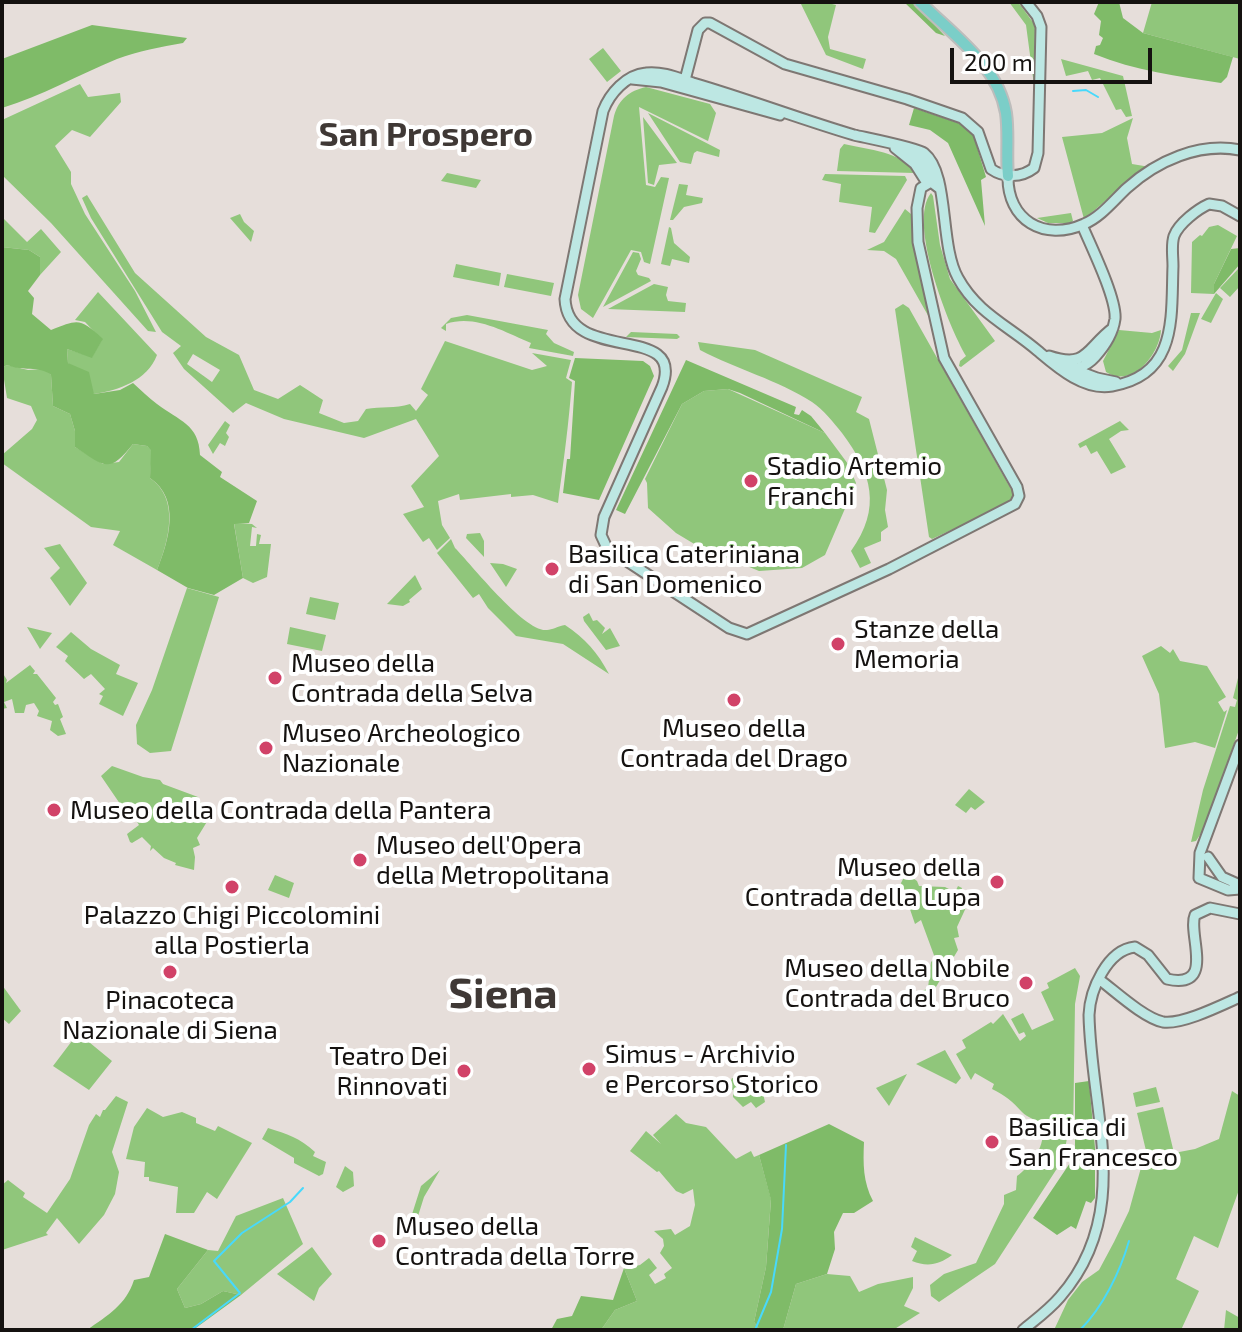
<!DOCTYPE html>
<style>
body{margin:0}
#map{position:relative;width:1242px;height:1332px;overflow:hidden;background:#e6deda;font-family:"Exo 2",sans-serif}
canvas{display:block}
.frame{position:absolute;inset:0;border:4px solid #151210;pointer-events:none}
.scale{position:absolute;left:950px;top:48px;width:202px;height:36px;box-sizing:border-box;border:4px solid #151210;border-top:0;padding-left:10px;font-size:24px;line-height:28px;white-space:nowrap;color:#151210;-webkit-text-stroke:6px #fff;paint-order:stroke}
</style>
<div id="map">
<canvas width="1242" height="1332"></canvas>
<div class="frame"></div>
<div class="scale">200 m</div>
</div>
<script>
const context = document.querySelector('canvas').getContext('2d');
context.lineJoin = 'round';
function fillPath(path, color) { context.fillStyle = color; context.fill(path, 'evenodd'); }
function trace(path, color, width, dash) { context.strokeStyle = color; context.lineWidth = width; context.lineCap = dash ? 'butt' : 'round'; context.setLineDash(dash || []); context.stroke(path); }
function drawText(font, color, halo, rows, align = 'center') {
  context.font = font + ' "Exo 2",sans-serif'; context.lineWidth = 8; context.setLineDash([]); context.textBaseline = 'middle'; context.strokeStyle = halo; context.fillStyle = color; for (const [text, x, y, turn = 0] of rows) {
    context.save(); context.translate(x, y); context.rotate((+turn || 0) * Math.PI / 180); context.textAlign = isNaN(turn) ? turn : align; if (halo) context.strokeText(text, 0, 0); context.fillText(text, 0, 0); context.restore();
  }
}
fillPath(new Path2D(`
 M800,2H824L836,5L828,37L830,49L866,59L863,69L826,55Z
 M1009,2H1018L1035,25L1034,85L1026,25Z
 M1152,2H1240V59L1143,33Z
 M603,48L621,71L607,82L589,59Z
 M1061,59L1123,76L1132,116L1126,117L1121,109L1116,110L1100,78L1092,80L1088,71L1066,76Z
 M80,84L88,97L120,93L121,102L90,137L72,130L55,146L71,172V184L85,214L135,291L156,332L148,331L51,223L2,175V120Z
 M646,87L710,104L716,113L708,141L639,107L646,185L655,187L661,177L669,178L650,264L644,262L641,252L631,250L593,318L581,309L578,295L614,116C619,99 629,91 646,87Z
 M648,113L720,150L719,157L697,151L694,153L691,164L680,162Z
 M643,117L677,163L659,165L654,185L648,183Z
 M1133,118L1127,138L1132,164L1150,167L1123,186L1084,219L1062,137L1102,133Z
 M844,144C869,150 901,151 915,173L837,171L840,149Z
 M447,173L481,180L476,188L441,181Z
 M825,174L905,176L907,180L875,233L869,232L872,207L839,202L841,184L822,180Z
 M679,184L688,185L686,195L703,198L702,203L684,207L673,220H670Z
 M931,193L933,196L940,245L950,279L995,341L961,367L959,366L960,361L966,356C949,327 907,222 931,193Z
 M87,195L135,273L206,337L239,355L254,390L278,399L300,385L323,400L319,413L344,423L358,421L366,409C381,406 395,409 410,404L416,411L428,395L421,389L445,341L532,370L547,366L532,353L571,360L566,378L572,382C568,430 565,451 558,503L533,495L511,497V494L460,500L459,494L438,501L442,525L450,538L437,550L429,538L423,542L403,514L424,507L411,486L439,456L416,419L364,438L284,419L246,403L233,413L184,369L173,353L181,346L162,332L91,218L82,198ZM193,354L220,370L212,382L187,364Z
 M905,209L911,214L914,251L934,326L896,259L884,251L867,250L884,242Z
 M1071,213L1073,221L1070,223H1048L1037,218Z
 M240,214L244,222L254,231L251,242L230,218Z
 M2,217L27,242L41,229L61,252L40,275V257L29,250L2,247Z
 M1218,225L1237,236L1214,284V294L1191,293L1192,242L1200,235L1202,236L1209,227Z
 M669,227L671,228L674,243L690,257L689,263L672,259L670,266L661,264Z
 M633,252L639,253L641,259L636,271L638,275L649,278L651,281L603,307Z
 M456,264L501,273L499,286L453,277Z
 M1239,268L1240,286L1230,297L1220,288Z
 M507,274L554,283L551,296L504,287Z
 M654,284L668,287L666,295L668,301L686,303L685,312L608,309Z
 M98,292L157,355C147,381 119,390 94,394L68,363L67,349L92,357L102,340L85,322L75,320Z
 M1216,293L1223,299L1211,323L1201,319Z
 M903,304L909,308L1012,491V498L1007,504L932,539L929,537L895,309Z
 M1191,313H1200L1185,354L1173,371L1168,366L1182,350Z
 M467,315L548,330L546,334L554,343L574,352L573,356L529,348L531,343C504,332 475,314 446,324V331L441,328L451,318Z
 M1119,330L1152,333L1161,330C1160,354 1132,389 1106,372L1103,361Z
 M631,332L677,334L680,337L677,339L626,337Z
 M698,342L755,350L862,397L856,412L869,419L887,490L885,510L888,527L881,532V541L864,548L871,563L860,568L851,551C882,508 872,473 842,433C833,422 824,410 812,402C778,380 736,369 700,350Z
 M8,365L28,370L44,369L51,375L53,406L70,414L75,431V447L103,464L119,462L133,444L147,446L152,450L150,478C180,499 169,540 157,570L113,545L120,531L91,527L2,463V455L32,429L37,420L31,406L7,398L2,367Z
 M728,389L825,433L848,464L856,483L825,555L802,568L759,571L696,545L676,533L648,508L647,483L645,479L682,404L704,391Z
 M225,421L230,425L226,433L229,437L225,446L220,443L213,454L208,445Z
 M1120,421L1129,430L1121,431L1109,439L1126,467L1111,474L1097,451L1091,454L1086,445L1080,448L1078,444Z
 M234,523L252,524L257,528L252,527L250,546H256L257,534L261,535L259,544H271L267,577L253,583L243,578Z
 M480,533L484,541V557L466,538L467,534Z
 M451,539L455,548C471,564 525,633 547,630C552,630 558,626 565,625C585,638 598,653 609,674L563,644L516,636L488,608L479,594L473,598L437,553Z
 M60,544L87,583L70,606L50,578L60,568L44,548Z
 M490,563L503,564L517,569L506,587Z
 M415,575L422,589L409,600L410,602L403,606L387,604Z
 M187,588L219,597L171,751L150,753L137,744L136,725L152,690Z
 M310,597L339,603L335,620L306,614Z
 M589,613L593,621L597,620L605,628L602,634L610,628L620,646L606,650L584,621L583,617Z
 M27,627L52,633L40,649Z
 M290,627L326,635L322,651L287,644Z
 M71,632L91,649L120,665L116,674L138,683L123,716L99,704L103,696L99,694L105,689L91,674L84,679L65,661L68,656L56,647Z
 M1161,646L1170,653L1173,649L1180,661L1207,666L1226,697L1218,702L1224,712L1227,710L1215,748L1195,742L1165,748L1159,694L1142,656Z
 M30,665L35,671L33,674H37L56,698L53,702L55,705L58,704L63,717L60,719L66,734L58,736L50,730L52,721L37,716L39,711L34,703L26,705L24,713H15L12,699L4,702L7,708L2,709V672L7,680L6,683Z
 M1240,670V727L1203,830L1196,841L1191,842L1203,790L1230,706L1235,707L1237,700L1233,698Z
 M112,766L143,777L160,780L163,784L198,797L208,820L197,838L200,845L193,848L195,857L194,870L175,865L176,863L164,858L153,848L150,851L151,846L142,837L132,843L130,842L127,834L139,825L132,814L129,817L101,776Z
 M969,789L985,802L975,810L971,807L966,813L955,805Z
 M906,873L917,881L919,886L945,887L955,892L958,886L962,888L960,895L969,901L957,927L959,937L954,938L958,950L927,1002L919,993L928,988L931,962L935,958L921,920L915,924L901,883Z
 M275,875L294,883L289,898L268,890Z
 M1075,968L1080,976L1075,1004L1073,1138H1067L1065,1149L1069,1150L995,1264L939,1302L931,1296L930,1285L944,1274L976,1263L1004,1204V1195L1016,1190L1017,1176C1030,1167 1048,1144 1041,1127C1038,1119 1027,1118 1022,1112C1012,1101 1006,1096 992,1089L994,1084L975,1073L971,1080L956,1054L966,1048L962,1040L991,1022L993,1024L1003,1014L1020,1041L1026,1036L1024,1032L1019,1034L1011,1019L1023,1013L1032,1030L1054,1020L1041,992L1049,988L1047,983Z
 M2,985L21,1011L9,1024L2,1018Z
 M78,1033L112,1061L89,1090L53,1066Z
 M945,1050L961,1078L956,1084L916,1064Z
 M907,1074L889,1106L876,1088Z
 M732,1078L750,1085L761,1084L765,1102L756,1108L751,1102L743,1107L733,1097V1090L728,1088Z
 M1156,1087L1160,1102L1136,1107L1133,1093Z
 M1232,1091L1240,1096V1187L1218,1248L1194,1236L1176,1279L1199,1291L1181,1330H1054L1068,1300L1082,1282L1099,1270L1114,1242L1129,1211L1142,1164L1148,1159L1137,1113L1163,1107L1174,1153L1195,1149L1219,1139Z
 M116,1096L128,1102L112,1152L119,1172L115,1194L104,1215L79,1244L57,1218L46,1233L48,1235L2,1250V1185L8,1180L25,1193L23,1197L47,1213L70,1179L89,1125L96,1114L100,1117L103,1110H105Z
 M147,1108L163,1117L182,1112L196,1118V1123L215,1131L218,1126L252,1143L217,1199L207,1192L194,1213H176L178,1187L149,1181V1177H144L145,1162L126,1159L134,1127Z
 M676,1114L686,1123L706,1127L736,1159L751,1151L754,1157L759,1155L771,1199L766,1267L754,1322L760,1330H601L615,1310L637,1301L624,1268L640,1265L649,1258L657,1268L649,1275L655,1284L666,1278L664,1274L672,1268L660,1253L664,1246L663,1239L654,1231L671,1229L675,1235L690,1226L695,1205L693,1189L683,1194L676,1191L659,1171L657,1172L630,1151L646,1131L661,1144L653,1135Z
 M268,1128C287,1134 300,1138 315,1152L313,1156L326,1162L323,1174L319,1176L294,1163V1158L262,1139Z
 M345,1166L353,1172L354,1186L343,1192L336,1187Z
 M440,1170L424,1197L413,1232L407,1230L421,1186Z
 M283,1198L303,1244L241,1295L223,1291L201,1304L185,1308L177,1289L208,1250L218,1251L236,1216Z
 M915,1237L952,1255C939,1265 927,1267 912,1261L917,1251L911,1247Z
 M312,1247L332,1274L319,1288L314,1301L277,1274Z
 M827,1274L850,1276L859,1292L878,1284L913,1277V1288L904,1306L920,1313L893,1330H783L796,1284Z
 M1226,1310L1240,1318V1330H1224Z`), '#90c67b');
fillPath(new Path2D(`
 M904,2H913L945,36L936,33Z
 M1099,2H1119L1123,18L1143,33L1233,57L1227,77L1221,83C1178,76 1135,71 1094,54L1096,46L1100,45L1103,38L1099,35L1101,21L1094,14Z
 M92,25L187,38L183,43C161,47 138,51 117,59C78,75 42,96 2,108V59Z
 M914,108L961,124L969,129L974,137L986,177L981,180L985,226L948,143L930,130L909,125Z
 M2,247L29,250L40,257V275L28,291L34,298L32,314L51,330C79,319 80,318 103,339L92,358L67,349L68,363L89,372L94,394L120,390L133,383C141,390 149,398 157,404C179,421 199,424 200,455L222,472L220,477L257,501L249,523L234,524L243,578L214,595L188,588L157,570C169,540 181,499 150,478L151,450L147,446L133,444C109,474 105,467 75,447V431L70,414L53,406L51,375C39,365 22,372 8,365L2,367Z
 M1240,248V264L1214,294V284L1231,249Z
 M575,358L643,361L650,366L654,376L599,500L563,493L567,459H570L575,381L569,378Z
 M686,360L796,407L794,414L799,415L802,410L811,416L825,433L740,393L728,389L704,391L682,404L625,514L616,510Z
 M1089,1081L1095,1148V1198L1091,1203L1086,1201L1076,1229L1071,1226L1057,1235L1033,1218L1074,1157H1079L1080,1151L1075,1149V1083Z
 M829,1124L864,1142C863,1164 863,1182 873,1201L854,1213H843L834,1232L835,1249L827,1274L796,1284L783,1330H760L754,1322L766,1267L771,1200L759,1155Z
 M165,1234L208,1250L177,1289L185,1308L201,1304L223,1291L241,1295L193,1330H87C108,1315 126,1305 134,1280L149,1277Z
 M624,1268L637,1301L615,1310L601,1330H551L557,1319L572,1316L581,1296L613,1300Z`), '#7fbb68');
trace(new Path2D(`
 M1073,91L1086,90L1098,97
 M191,1330L240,1293L214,1261L242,1233L290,1202L303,1188
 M755,1330L771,1292L782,1229L786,1145
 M1080,1330C1103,1307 1120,1272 1129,1241`), '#48d9fb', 2);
const secondary = new Path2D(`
 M632,79L661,82L780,115
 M685,80L698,30L705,23H710L785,64L907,99L962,118L978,132L991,169C1004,178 1021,178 1034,168L1038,153L1041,27L1037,16L1026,2
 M895,148L915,164L927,183
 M905,149L924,163L931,182
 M1008,176C1007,220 1044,242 1084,224C1101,217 1114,200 1127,188C1157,161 1199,142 1240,150
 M939,188L931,182L921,188L917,208L918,242L944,358L1017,487L1019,496L1015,504L889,569L747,634L729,628L607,548L601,535L604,517L662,387C687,321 568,366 565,299L603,111C610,93 626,75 646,73C662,71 678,78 693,83C748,99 800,119 854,135C867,138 918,148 924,153C950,174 939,244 958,278C977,313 1009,326 1038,351C1057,367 1084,391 1112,386C1178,375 1171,317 1173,266C1173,256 1171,245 1174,236C1179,223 1198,209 1209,204L1222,206L1240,216
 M1049,356C1088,369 1086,348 1113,328
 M1062,367C1074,371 1086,367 1095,357C1105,346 1113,334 1115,319C1117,299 1091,246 1082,225
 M1073,369L1097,378L1116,382
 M1208,857L1222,877L1240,885
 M1199,878L1200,853L1240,745
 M1199,878L1228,890L1240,889
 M1100,980C1116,992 1144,1018 1163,1022C1182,1025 1222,1005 1240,997
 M1023,1330C1035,1320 1049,1310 1060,1297C1134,1212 1091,1114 1089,1015C1090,990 1107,950 1135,947L1148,955L1167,979C1217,990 1187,934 1195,915L1210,908L1240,914`);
const primary = new Path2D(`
 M920,2C952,34 998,65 1006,113C1009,134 1006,155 1008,176`);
trace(secondary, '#7e7773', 13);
trace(primary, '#bdbdbc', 14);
trace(secondary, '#bde7e3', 9);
trace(primary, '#7bcec8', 10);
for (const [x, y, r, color] of [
 [751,481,8,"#d14268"],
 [552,569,8,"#d14268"],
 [838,644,8,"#d14268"],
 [275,678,8,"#d14268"],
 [734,700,8,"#d14268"],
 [266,748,8,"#d14268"],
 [54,810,8,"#d14268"],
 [360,860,8,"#d14268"],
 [997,882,8,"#d14268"],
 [232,887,8,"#d14268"],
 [170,972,8,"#d14268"],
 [1026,983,8,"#d14268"],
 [589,1069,8,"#d14268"],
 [464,1071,8,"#d14268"],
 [992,1142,8,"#d14268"],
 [379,1241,8,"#d14268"]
]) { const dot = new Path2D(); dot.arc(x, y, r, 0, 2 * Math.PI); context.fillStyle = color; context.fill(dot); trace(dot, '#fff', 3); }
drawText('26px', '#151210', '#fff', [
 ["Stadio Artemio",767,466],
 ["Franchi",767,496],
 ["Basilica Cateriniana",568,554],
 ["di San Domenico",568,584],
 ["Stanze della",854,629],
 ["Memoria",854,659],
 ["Museo della",291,663],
 ["Contrada della Selva",291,693],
 ["Museo della",734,728,"center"],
 ["Contrada del Drago",734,758,"center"],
 ["Museo Archeologico",282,733],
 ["Nazionale",282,763],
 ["Museo della Contrada della Pantera",70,810],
 ["Museo dell'Opera",376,845],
 ["della Metropolitana",376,875],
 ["Museo della",981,867,"right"],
 ["Contrada della Lupa",981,897,"right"],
 ["Palazzo Chigi Piccolomini",232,915,"center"],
 ["alla Postierla",232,945,"center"],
 ["Museo della Nobile",1010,968,"right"],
 ["Contrada del Bruco",1010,998,"right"],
 ["Pinacoteca",170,1000,"center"],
 ["Nazionale di Siena",170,1030,"center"],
 ["Simus - Archivio",605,1054],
 ["e Percorso Storico",605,1084],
 ["Teatro Dei",448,1056,"right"],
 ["Rinnovati",448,1086,"right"],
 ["Basilica di",1008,1127],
 ["San Francesco",1008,1157],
 ["Museo della",395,1226],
 ["Contrada della Torre",395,1256]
], 'left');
drawText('bold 34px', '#3f3835', '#fff', [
 ["San Prospero",426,135]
]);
drawText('bold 42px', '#3f3835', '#fff', [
 ["Siena",503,994]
]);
</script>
